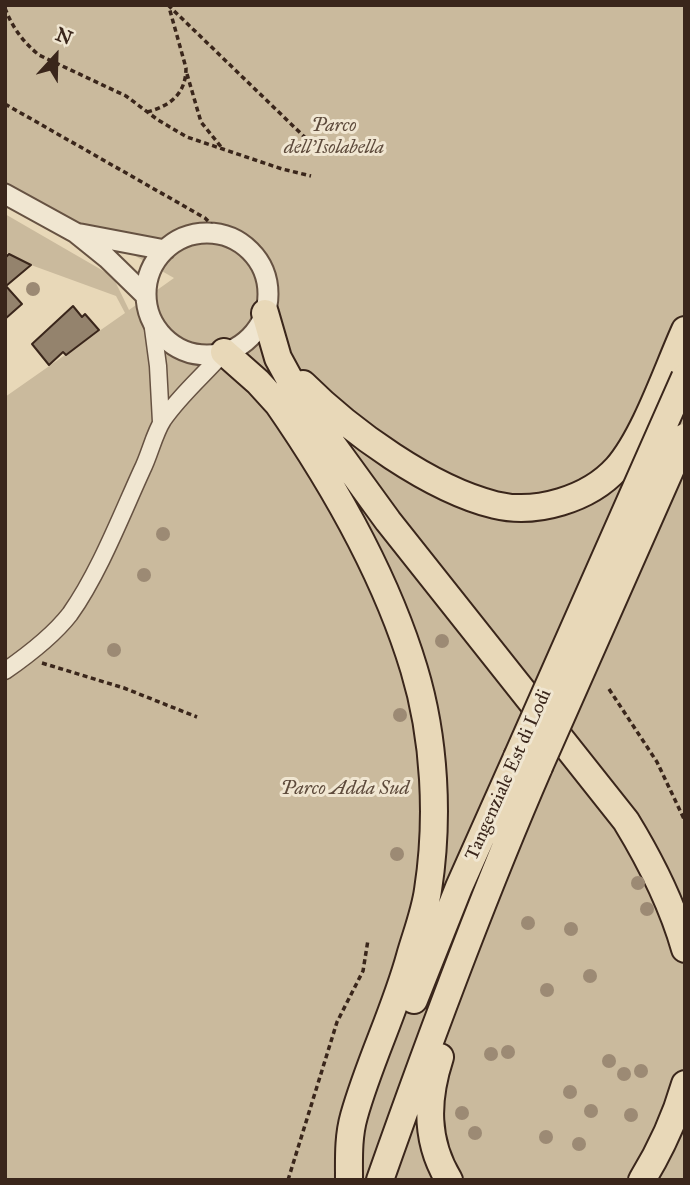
<!DOCTYPE html>
<style>
body{margin:0}
#map{position:relative;width:690px;height:1185px;overflow:hidden;background:#e8d8b8;font-family:"IM FELL Great Primer",serif}
canvas{display:block}
.frame{position:absolute;inset:0;border:7px solid #3a261b;pointer-events:none}
.north{position:absolute;left:21px;top:21px;width:70px;height:70px;-webkit-text-stroke:5px #f0e6d1;paint-order:stroke;rotate:22deg;font-size:19px;font-weight:700;line-height:28px;text-align:center;color:#3a261b}
.north::after{content:'';display:block;margin:auto;width:24px;height:32px;background:#3a261b;clip-path:polygon(50% 0,100% 100%,50% 72%,0 100%)}
</style>
<div id="map">
<canvas width="690" height="1185"></canvas>
<div class="frame"></div>
<div class="north">N</div>
</div>
<script>
const context = document.querySelector('canvas').getContext('2d');
context.lineJoin = 'round';
function fillPath(path, color) { context.fillStyle = color; context.fill(path, 'evenodd'); }
function trace(path, color, width, dash) { context.strokeStyle = color; context.lineWidth = width; context.lineCap = dash ? 'butt' : 'round'; context.setLineDash(dash || []); context.stroke(path); }
function drawText(font, color, halo, rows, align = 'center') {
  context.font = font + ' "IM FELL Great Primer",serif'; context.lineWidth = 6; context.setLineDash([]); context.textBaseline = 'middle'; context.strokeStyle = halo; context.fillStyle = color; for (const [text, x, y, turn = 0] of rows) {
    context.save(); context.translate(x, y); context.rotate((+turn || 0) * Math.PI / 180); context.textAlign = isNaN(turn) ? turn : align; if (halo) context.strokeText(text, 0, 0); context.fillText(text, 0, 0); context.restore();
  }
}
fillPath(new Path2D(`
 M5,5H685V1180H5V397L125,313L116,296L31,265L5,252V214L107,273L115,281L129,310L174,278L5,182Z`), '#caba9d');
const building = new Path2D(`
 M9,254L31,265L6,286L5,258Z
 M5,285L22,304L5,319Z
 M73,306L82,317L85,314L99,330L66,355L63,352L49,365L32,344Z`);
fillPath(building, '#94836d');
trace(building, '#3a261b', 2);
const minor = new Path2D(`
 M152,321L158,366L161,422
 M5,671C28,655 53,636 70,614C99,573 121,516 142,470C150,454 154,434 163,420C180,395 204,375 224,352`);
const tertiary = new Path2D(`
 M5,194L76,233L107,258L146,296
 M146 294a61 61 0 1 1 122 0a61 61 0 1 1-122 0Z
 M81,234L165,250`);
const trunk = new Path2D(`
 M265,313L278,358L303,404L388,521L626,821C651,862 672,903 685,949
 M224,352L258,382L288,415
 M303,384C350,431 430,489 495,505C536,515 589,499 617,468C645,436 667,370 685,330
 M276,401C333,483 385,573 414,669C435,738 439,819 428,890C425,912 416,935 410,956C395,1011 369,1062 354,1116C348,1137 349,1159 349,1180
 M414,1000L459,887L517,757
 M440,1057C426,1100 425,1141 449,1180
 M380,1180C429,1041 480,903 539,767
 M642,1180C661,1149 675,1119 685,1084`);
trace(minor, '#665242', 19);
trace(tertiary, '#665242', 23);
trace(trunk, '#3a261b', 30);
trace(new Path2D(`
 M168,5L319,151
 M5,8C12,27 23,42 39,55L126,96L158,120L187,137L282,169L311,176
 M187,74L201,122L222,148
 M5,104L205,218L222,235
 M147,112C170,106 186,94 186,68L169,7
 M42,663L124,688L197,717
 M609,689L657,762L685,821
 M288,1180L337,1022L363,971L368,940`), '#3a261b', 3.5, [5, 3.5]);
trace(minor, '#f0e6d1', 16);
trace(tertiary, '#f0e6d1', 19);
trace(trunk, '#e8d8b8', 26);
const trunkBridge = new Path2D(`
 M517,757L685,377
 M539,767L685,437`);
trace(trunkBridge, '#3a261b', 30, []);
trace(trunkBridge, '#e8d8b8', 26);
context.fillStyle = '#9c8a74';
for (const [x, y] of [
 [33,289],
 [163,534],
 [144,575],
 [442,641],
 [114,650],
 [400,715],
 [397,854],
 [638,883],
 [647,909],
 [528,923],
 [571,929],
 [590,976],
 [547,990],
 [508,1052],
 [491,1054],
 [609,1061],
 [641,1071],
 [624,1074],
 [570,1092],
 [591,1111],
 [462,1113],
 [631,1115],
 [475,1133],
 [546,1137],
 [579,1144]
]) { context.beginPath(); context.arc(x, y, 7, 0, 2 * Math.PI); context.fill(); }
drawText('italic 19px', '#5e4b3c', '#f0e6d1', [
 ["Parco",334,126],
 ["dell'Isolabella",334,148],
 ["Parco Adda Sud",345,789]
]);
drawText('19px', '#3a261b', '#f0e6d1', [
 ["Tangenziale Est di Lodi",509,775,-66]
]);
</script>
